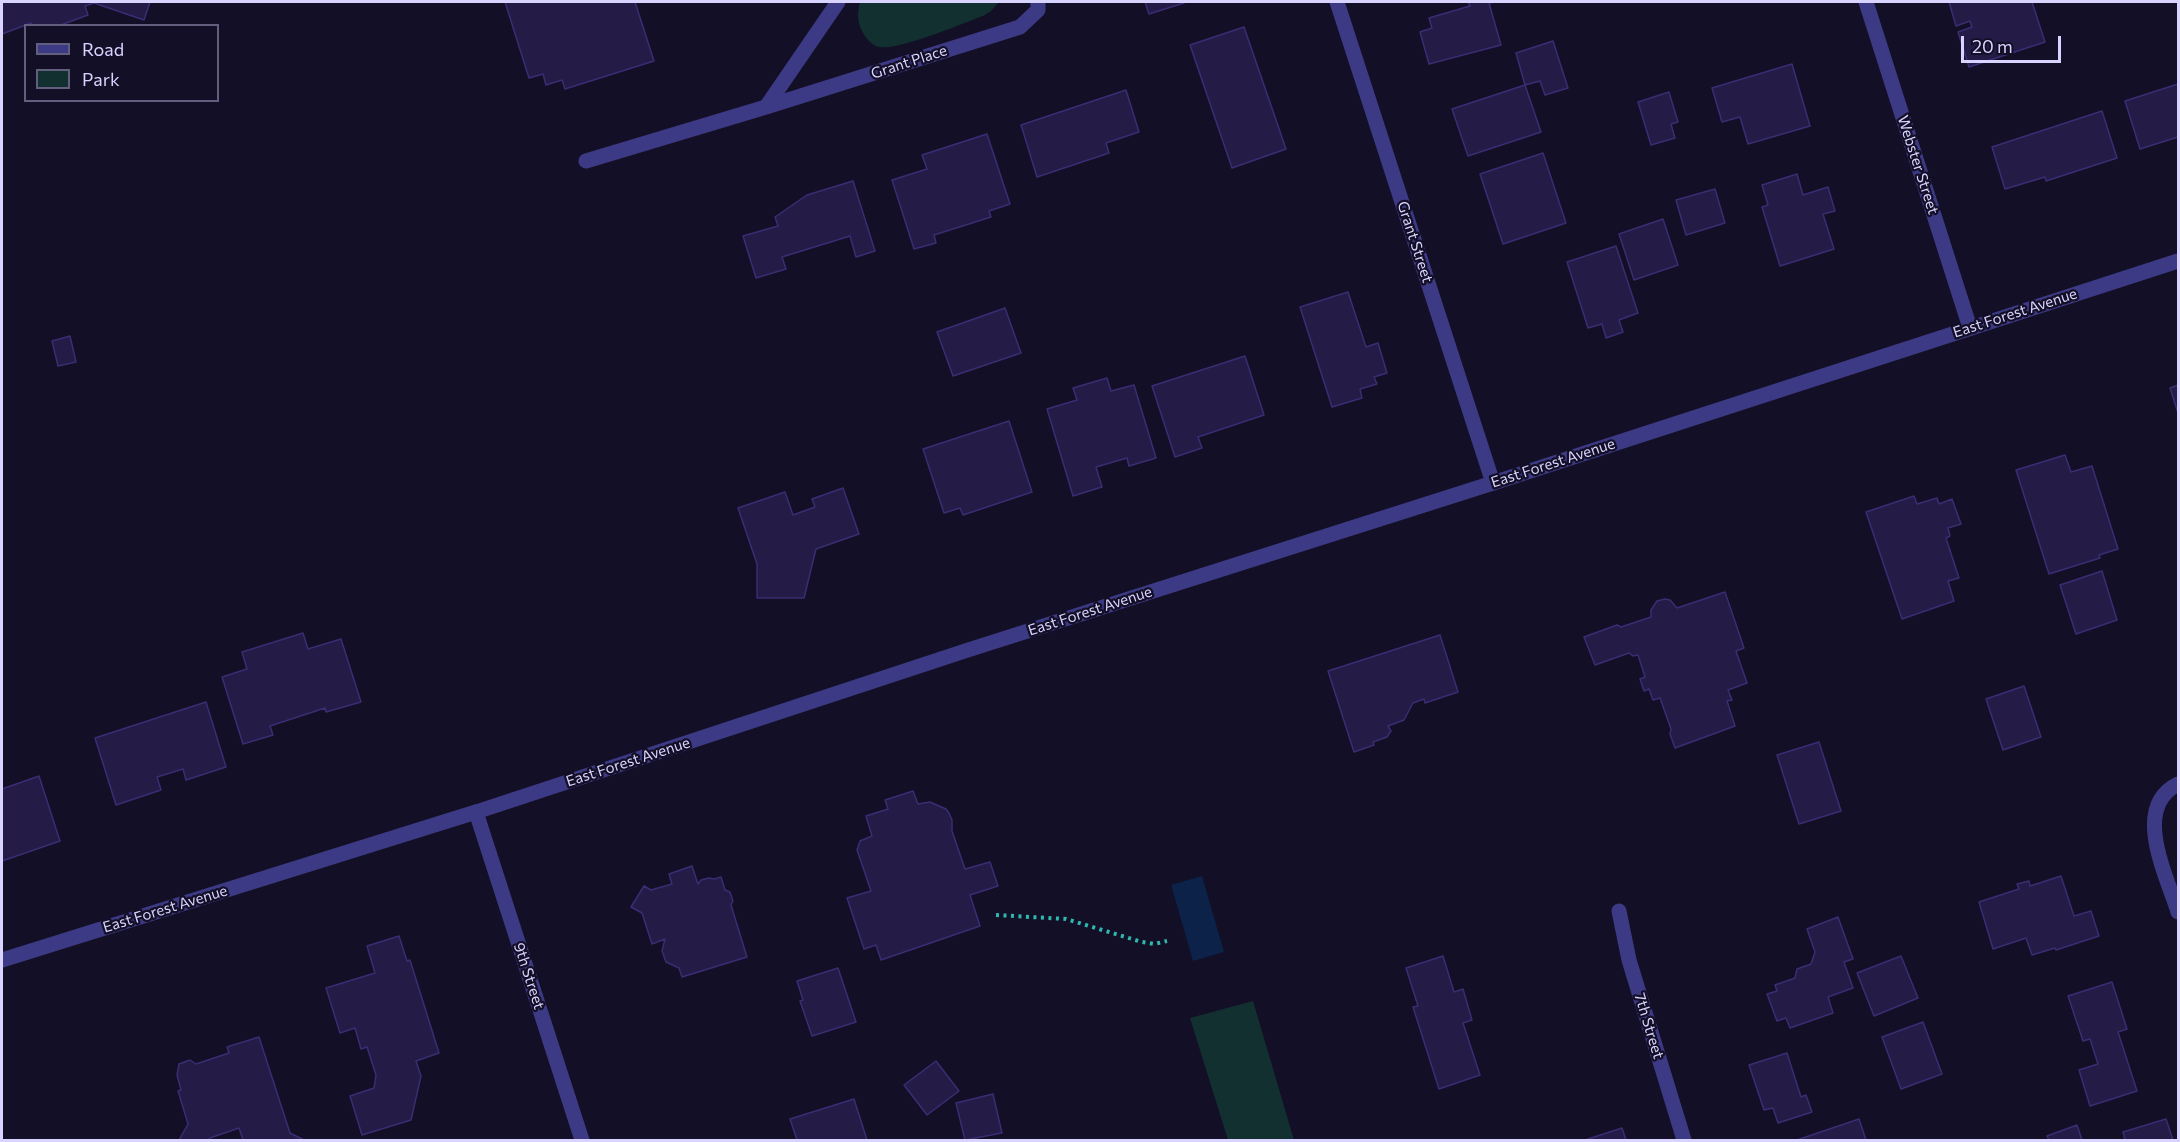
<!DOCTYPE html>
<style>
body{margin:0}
#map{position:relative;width:2180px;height:1142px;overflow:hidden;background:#130f26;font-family:Commissioner,sans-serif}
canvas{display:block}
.frame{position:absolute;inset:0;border:3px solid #d9d4ff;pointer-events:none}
.legend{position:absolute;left:24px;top:24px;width:195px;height:78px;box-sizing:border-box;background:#130f26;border:2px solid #625e7d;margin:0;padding:8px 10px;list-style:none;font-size:18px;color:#d9d4ff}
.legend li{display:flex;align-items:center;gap:12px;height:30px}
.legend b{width:30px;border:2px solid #625e7d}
.scale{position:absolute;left:1961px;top:36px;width:100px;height:27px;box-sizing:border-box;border:3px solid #d9d4ff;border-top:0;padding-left:8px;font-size:18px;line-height:21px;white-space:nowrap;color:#d9d4ff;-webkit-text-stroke:4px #130f26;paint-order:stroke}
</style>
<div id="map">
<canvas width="2180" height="1142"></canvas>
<div class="frame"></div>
<ul class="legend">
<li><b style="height:8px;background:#3d3a85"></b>Road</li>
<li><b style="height:16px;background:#12302f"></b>Park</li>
</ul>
<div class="scale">20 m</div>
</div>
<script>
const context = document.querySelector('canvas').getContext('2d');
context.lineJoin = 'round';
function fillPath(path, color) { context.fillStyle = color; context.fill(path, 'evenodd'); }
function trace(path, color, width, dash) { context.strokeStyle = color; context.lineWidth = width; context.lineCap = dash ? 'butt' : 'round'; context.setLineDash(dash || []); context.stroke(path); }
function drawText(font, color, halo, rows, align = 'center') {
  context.font = font + ' Commissioner,sans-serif'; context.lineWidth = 4.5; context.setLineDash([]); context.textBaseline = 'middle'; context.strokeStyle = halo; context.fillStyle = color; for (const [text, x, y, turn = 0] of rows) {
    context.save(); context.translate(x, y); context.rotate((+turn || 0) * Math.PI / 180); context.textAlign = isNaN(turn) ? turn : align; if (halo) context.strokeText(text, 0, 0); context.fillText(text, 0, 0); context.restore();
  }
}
fillPath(new Path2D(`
 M860,2H999L991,11L983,16C963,23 892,54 876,46C871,44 866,38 863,33C857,22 857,13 860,2Z
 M1253,1001L1294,1140H1228L1190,1018Z`), '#12302f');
fillPath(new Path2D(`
 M1202,876L1224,952L1193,961L1171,885Z`), '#0c2248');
const building = new Path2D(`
 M2,2H150L144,20L94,3L85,6L88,15L58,26H32L31,23L2,34Z
 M505,2H635L654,61L565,89L562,80L546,85L543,74L529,78Z
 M1145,2H1183L1184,3L1149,14Z
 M1468,2H1495L1489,3L1501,45L1429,64L1420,32L1432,28L1429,18L1470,6Z
 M1949,2H2032L2045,42L1969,67L1958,32L1972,27L1970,21L1956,26Z
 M1244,27L1286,149L1232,168L1190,45Z
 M1553,41L1568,88L1545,95L1540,81L1525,85L1516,53Z
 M1792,64L1810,126L1748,144L1740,117L1722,122L1712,88Z
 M2178,84V137L2140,149L2125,101Z
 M1525,85L1541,132L1468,156L1452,109Z
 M1126,90L1139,132L1106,143L1109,153L1037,177L1021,125Z
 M1669,92L1678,122L1671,124L1675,138L1651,145L1638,102Z
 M2102,111L2117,158L2046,181L2045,177L2005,189L1992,147Z
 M987,134L1010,204L989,211L991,217L934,235L936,243L914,249L892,180L927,169L922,155Z
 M1543,153L1566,223L1503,244L1480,174Z
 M1797,174L1803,195L1828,187L1835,211L1823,214L1834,249L1780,266L1762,207L1768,205L1762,185Z
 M853,181L875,251L856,257L850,236L782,257L786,269L756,278L743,236L778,226L775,217L807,195Z
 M1715,189L1725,223L1686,235L1676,200Z
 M1663,219L1678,265L1634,280L1619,234Z
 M1616,246L1638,313L1619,320L1623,332L1606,338L1602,324L1588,328L1567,262Z
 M1348,292L1366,347L1378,343L1387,373L1374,377L1377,384L1360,389L1362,398L1332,407L1300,307Z
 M1005,308L1021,353L953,376L937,332Z
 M70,336L76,362L58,366L52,341Z
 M1245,356L1264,415L1198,437L1202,448L1175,457L1152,386Z
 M1107,378L1111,391L1134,385L1156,458L1129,466L1127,458L1096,467L1102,487L1073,496L1047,409L1077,400L1073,388Z
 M2178,385V413L2170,388Z
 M1009,421L1032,492L963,515L960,508L944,513L923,449Z
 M2065,455L2071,472L2092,466L2118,549L2099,555L2100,558L2049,574L2016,470Z
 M843,488L859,534L816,549L804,598H757V564L738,508L785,492L793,515L815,507L812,499Z
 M1914,496L1917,504L1937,498L1939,504L1952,499L1961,524L1948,528L1950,536L1946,538L1959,578L1948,581L1954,601L1902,619L1866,512Z
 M2102,571L2117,620L2076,634L2060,585Z
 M1725,592L1744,648L1736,651L1747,683L1728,690L1732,700L1727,701L1735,726L1675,748L1670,734L1671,729L1660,698L1653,700L1649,689L1644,691L1640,679L1645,677L1638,655L1633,656L1629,653L1595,665L1584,637L1617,625L1621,627L1651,617V610L1657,601L1665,599L1670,600L1677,608Z
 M303,633L308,649L341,639L361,702L326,712L325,708L270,726L273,735L243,744L222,677L247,669L242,652Z
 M1440,635L1458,692L1425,703L1424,699L1413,703L1404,720L1388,726L1391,731L1387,737L1373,742L1374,745L1354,752L1328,671Z
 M2024,686L2041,737L2003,750L1986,699Z
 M206,702L226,767L186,780L183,769L157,777L161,790L116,805L95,738Z
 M1819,742L1841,811L1799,824L1777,755Z
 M39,776L60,841L2,861V789Z
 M913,791L918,804L930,802L946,809L949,813L952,820V831L965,869L990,862L998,886L970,895L980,926L881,960L876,945L864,949L847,898L871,891L857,850L860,841L872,836L866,816L888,809L885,800Z
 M692,866L698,884L701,880L709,878L714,879L721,877L725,890L730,892L733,901L731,905L747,957L682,977L679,968L666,962L662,951L665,939L652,944L642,913L631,907L644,886L651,890L672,884L669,874Z
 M2061,876L2074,916L2091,911L2099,936L2056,950L2055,948L2032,955L2026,938L1993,949L1979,902L2019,889L2017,884L2029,881L2030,886Z
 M1838,917L1853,959L1844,962L1853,988L1828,997L1833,1013L1790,1028L1786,1018L1777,1021L1767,994L1777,991L1775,985L1795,978L1797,969L1811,964L1815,952L1807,929Z
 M399,936L407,961L410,960L439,1053L416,1061L421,1076L411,1120L362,1135L350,1096L374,1088L376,1075L367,1047L361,1049L355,1028L340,1033L326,988L375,973L367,946Z
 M1443,956L1454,992L1463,989L1472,1020L1463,1023L1480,1075L1439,1089L1413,1007L1418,1006L1406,968Z
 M1901,956L1918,998L1874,1016L1857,973Z
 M838,968L856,1022L812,1036L800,1001L803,1000L797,981Z
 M2112,982L2127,1029L2118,1032L2137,1091L2090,1106L2079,1070L2098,1064L2090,1039L2083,1041L2068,996Z
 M1923,1022L1942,1074L1901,1089L1882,1037Z
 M259,1037L290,1133L304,1140H243L239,1128L210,1138L208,1140H179L188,1124L178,1091L181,1090L177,1075L179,1064L190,1060L196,1064L229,1053L227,1047Z
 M1787,1053L1801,1097L1806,1095L1812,1112L1778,1123L1773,1108L1764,1110L1749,1065Z
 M936,1061L959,1091L927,1115L904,1085Z
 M993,1094L1002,1133L965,1140L956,1103Z
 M854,1099L867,1140H797L790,1119Z
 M1859,1119L1866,1140H1797Z
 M2166,1119L2173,1140H2125L2123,1132Z
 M2077,1125L2082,1140H2049L2047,1136Z
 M1622,1128L1626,1140H1585Z`);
fillPath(building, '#241b47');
trace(building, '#3b2d73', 1.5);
trace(new Path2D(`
 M996,915L1066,919L1142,942L1154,944L1167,941`), '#2fb8b0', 4, [3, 4.5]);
trace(new Path2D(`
 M1337,2L1493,483
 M1866,2L1970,328
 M766,107L1020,27L1038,10V2
 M586,161L766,107L838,2
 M2178,784C2131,807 2167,876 2178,912
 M1619,911L1629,960L1684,1140
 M2,960L476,812`), '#3d3a85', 15);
trace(new Path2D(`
 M582,1140L476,812L968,650L1493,483L2178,261`), '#3d3a85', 15);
drawText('15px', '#d9d4ff', '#130f26', [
 ["Grant Place",909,62,-18],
 ["Webster Street",1918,165,72],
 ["Grant Street",1415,242,72],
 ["East Forest Avenue",2015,313,-18],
 ["East Forest Avenue",1553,463,-18],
 ["East Forest Avenue",1090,611,-18],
 ["East Forest Avenue",628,762,-18],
 ["East Forest Avenue",165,909,-17],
 ["9th Street",529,976,72],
 ["7th Street",1649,1026,73]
]);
</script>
